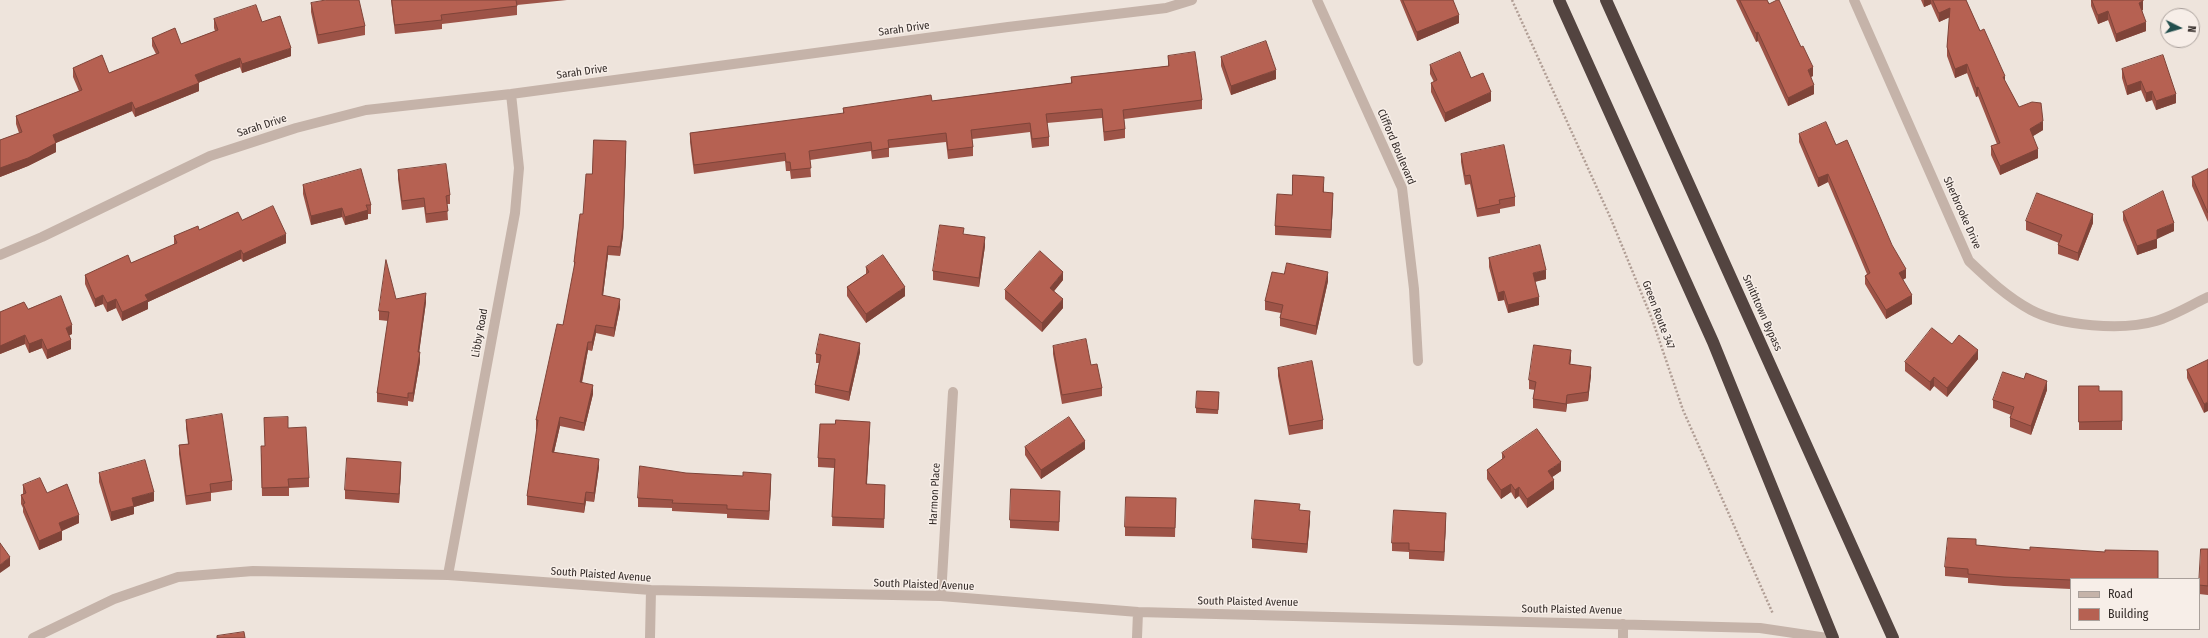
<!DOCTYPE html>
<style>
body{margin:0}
#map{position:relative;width:2208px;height:638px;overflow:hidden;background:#eee4dc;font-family:"Fira Sans Condensed",sans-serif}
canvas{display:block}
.legend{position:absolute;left:2070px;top:578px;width:130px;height:52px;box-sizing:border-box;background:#f7eee8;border:1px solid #a9a09b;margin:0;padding:5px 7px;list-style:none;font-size:12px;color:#332b28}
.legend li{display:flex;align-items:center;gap:8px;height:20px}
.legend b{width:20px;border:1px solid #a9a09b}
.north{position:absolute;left:2160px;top:8px;width:40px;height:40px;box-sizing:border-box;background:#f7eee8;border:1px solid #a9a09b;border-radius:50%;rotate:95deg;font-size:11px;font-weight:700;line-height:16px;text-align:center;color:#332b28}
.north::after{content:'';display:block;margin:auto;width:14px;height:18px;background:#234f4e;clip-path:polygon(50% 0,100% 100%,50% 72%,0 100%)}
</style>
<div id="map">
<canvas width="2208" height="638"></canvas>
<ul class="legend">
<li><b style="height:5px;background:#c5b3a9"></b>Road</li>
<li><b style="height:11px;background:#b66152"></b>Building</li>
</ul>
<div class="north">N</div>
</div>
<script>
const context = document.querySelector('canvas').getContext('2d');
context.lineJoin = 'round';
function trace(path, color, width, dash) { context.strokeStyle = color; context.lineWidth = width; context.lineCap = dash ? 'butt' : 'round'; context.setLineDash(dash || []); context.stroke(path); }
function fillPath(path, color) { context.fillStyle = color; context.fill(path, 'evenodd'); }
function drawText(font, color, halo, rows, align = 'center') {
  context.font = font + ' "Fira Sans Condensed",sans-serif'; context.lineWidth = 3; context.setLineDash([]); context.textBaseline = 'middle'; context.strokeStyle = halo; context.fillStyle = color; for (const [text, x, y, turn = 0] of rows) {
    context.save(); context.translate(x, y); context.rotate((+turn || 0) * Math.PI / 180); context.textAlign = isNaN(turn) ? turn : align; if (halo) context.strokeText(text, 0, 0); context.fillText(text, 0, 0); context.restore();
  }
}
trace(new Path2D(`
 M1512,0L1611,219L1652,319L1683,410L1773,614`), '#b09d94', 2.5, [2, 2]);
trace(new Path2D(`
 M1317,0L1402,188L1414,289L1418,361
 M1854,0L1969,261C1988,279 2007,297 2031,310C2061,326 2122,331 2156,321C2173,316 2191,305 2208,297
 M0,255L42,237L210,156L296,128L366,110L511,94L1008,27L1166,8L1192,0
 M448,575L515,213L519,168L511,94
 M941,596L953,392
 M33,638L114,599L178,577L253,571L448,575L651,590L941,596L1138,612L1760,628L1827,638
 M650,638L651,590
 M1137,638L1138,612
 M1623,638V624`), '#c5b3a9', 10);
trace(new Path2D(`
 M1559,0L1713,342L1833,638
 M1606,0L1893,638`), '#534440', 12);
fillPath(new Path2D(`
 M391,0H567L517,5V15L442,24V29L395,34Z
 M1400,0H1453L1459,23L1417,41Z
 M1736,0H1767L1813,76L1811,77L1814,94L1788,106L1758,41L1756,42Z
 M1921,0H1966L1980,31L2005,81L2019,107L2043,130L2033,136L2038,158L2000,175L1991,155V146L1997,144L1978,96L1976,97L1967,73L1955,78L1947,56V47L1950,17L1939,22L1931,4L1924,7Z
 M2091,0H2143V10H2142L2146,31L2116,42L2108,20L2098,24L2091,6Z
 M311,3L365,26V35L318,44L311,12Z
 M214,19L262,22L291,56L242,73L240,67L218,75L198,83L199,91L135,117L132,111L56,143V152L28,166L0,177V140L19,133L16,124V116L79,91L73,77V68L109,73L156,54L152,46V38L181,44L215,31L214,28Z
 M1168,56L1202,100V109L1124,119L1125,129V138L1104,141L1102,118L1047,123L1049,137V146L1032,148L1030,132L972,139L973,147V156L948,159L946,142L889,148V157L872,159L871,151L810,160L811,177L791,179L790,171H786L785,161L694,174L690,142V133L843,114V108L932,101L1071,83V77L1168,66Z
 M1221,57L1276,79L1231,95L1221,66Z
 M1430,65L1471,78L1491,101L1445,122L1431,92V83L1434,82L1430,74Z
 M2122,69L2176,103L2156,110L2152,100L2146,102L2141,90L2127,95L2122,78Z
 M1799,134L1836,145L1906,278L1903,279L1912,304L1886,319L1865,284V276L1867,274L1828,182L1818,187L1799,142Z
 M626,150L623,236L620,256L608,255L603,295L620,307L614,337L596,333L592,351L588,350L582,383L593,394L584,431L560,426L554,452L599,467L594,502L586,501L584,513L527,505V496L537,429H536V420L563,325L574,271V262L592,174Z
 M1461,154L1515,197V206L1500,209V213L1477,217L1470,184L1465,185L1461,162Z
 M2208,169V222L2192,186V177Z
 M398,170L450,195V204H447L448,220L426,223L424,207L402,210L398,179Z
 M303,185L371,205V214H368V219L345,225L342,217L311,225L303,194Z
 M1324,186V192L1333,202L1331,238L1275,235V226L1292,195Z
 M2123,212L2174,231L2157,238V248L2137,255L2123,220Z
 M242,220L286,243L243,262L241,259L148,302V309L122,321L116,308L107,312L103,304L95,307L85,284V275L131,263L174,245V236L199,230Z
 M2026,221L2093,223L2078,261L2058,254V245L2059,243L2026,230Z
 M985,246L979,287L933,280V271Z
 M1489,258L1546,279L1535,282L1539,305L1508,313L1504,300L1498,301L1489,267Z
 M866,267L905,296L866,323L847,296V287L866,274Z
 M1284,274L1328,281L1316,335L1280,326V318L1281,313L1265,310V301Z
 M1063,280L1054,291L1063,308L1042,332L1005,299V290Z
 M396,299L426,302L419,352L420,361L413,402L408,401V406L377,402V393L388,321L379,320V311Z
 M28,309L72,334L69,335L71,349L47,359L42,348L29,353L25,344L0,354V312Z
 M1952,344L1978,359L1947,397L1934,386L1930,391L1905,371V362Z
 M1053,346L1091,365L1102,388V396L1062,404L1053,354Z
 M860,352L849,401L815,393V385L819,363H816V354Z
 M1571,359L1570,364L1591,375L1588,401L1567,404L1566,412L1533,408V399L1535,390L1529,389V380Z
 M2208,360L2204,413L2187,378V370Z
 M1278,368L1323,420V429L1289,435L1278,376Z
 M2024,379L2047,390L2031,435L2010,427V418L2011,415L1993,408V400Z
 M2079,386L2099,391H2122V430H2079Z
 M1219,396L1218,414L1196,413V408Z
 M186,420L232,481V490L211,493V501L186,505L179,454V445L188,444L186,428Z
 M288,428L309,478V487L289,488V496H262L261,455L265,446Z
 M870,431L867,484L885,493L884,528L832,526L834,468L818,467V458Z
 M1025,447L1085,449L1041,479L1025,455Z
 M1502,453L1561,471L1552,477L1554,489L1527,508L1519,496L1515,499L1511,492L1501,499L1487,479V470L1502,460Z
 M401,471L399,503L345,499V490Z
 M99,473L154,501L134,507V514L111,521L99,482Z
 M686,473L771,483L769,520L727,518V514L672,511V508L638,507V498Z
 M23,485L47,493L79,523L62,531V540L39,550L23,512V508L21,504V495L23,494Z
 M1176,498L1175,537L1125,536V527Z
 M1060,500L1059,531L1010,528V520Z
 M1300,510L1310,520L1307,553L1252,548V539Z
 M1446,521L1444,561L1409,559V552L1392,551V543Z
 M1976,545L2030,550L2105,552L2158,551L2071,579V589L2004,586L1968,583V578L1945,576V567Z
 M2208,549V595L2199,594V585Z`), '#9d5347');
fillPath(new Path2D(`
 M1924,0H1931V4L1924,7Z
 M2143,1V10L2139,12V3Z
 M1950,8V17L1939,22V13Z
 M2108,11V20L2098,24V15Z
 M1459,15V23L1417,41V32Z
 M2146,22V31L2116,42V34Z
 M1758,32V41L1756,42V33Z
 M291,48V56L242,73V64Z
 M240,58V67L218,75L195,84V75L218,66Z
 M1967,64V73L1955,78V69Z
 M1813,67V76L1808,78V70Z
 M1276,70V79L1231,95V86Z
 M2005,76V84L2003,77Z
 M2141,81V90L2127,95V86Z
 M199,83V91L135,117V109Z
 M1814,85V94L1788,106V98Z
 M1978,87V96L1976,97V88Z
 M2152,91V100L2146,102V93Z
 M1491,92V101L1445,122V113Z
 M2176,94V103L2156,110V101Z
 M132,102V111L53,144V135Z
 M2043,121V130L2030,138V129Z
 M626,141L623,236L620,256V247Z
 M56,143V152L28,166L0,177V168Z
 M2038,149V158L2000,175V166Z
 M1828,174V182L1818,187V178Z
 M1333,193V202L1331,238V230Z
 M342,208V217L311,225V216Z
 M368,210V219L345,225V217Z
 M2093,214V223L2078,261V253Z
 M2174,223V231L2157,239V230Z
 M286,234V243L243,262V254Z
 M985,237V246L979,287V278Z
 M2157,239V248L2137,255V246Z
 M608,246V255L602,304V295Z
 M241,250V259L148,302V309L122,321V312L145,295Z
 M1906,269V278L1899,282V273Z
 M1546,270V279L1533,282V273Z
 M1063,272V280L1050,296V288Z
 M1328,272V281L1316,335V326Z
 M905,287V296L866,323V314Z
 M1504,291V300L1498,301V293Z
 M426,293V302L418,361V352Z
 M103,295V304L95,307V299Z
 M1912,295V304L1886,319V310Z
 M1539,297V305L1508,313V305Z
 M116,299V308L107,312V303Z
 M620,299V307L614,337V328Z
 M1063,299V308L1042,332V323Z
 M72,325V334L66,337V328Z
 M596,325V333L592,351V342Z
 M25,335V344L0,354V346Z
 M42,339V348L29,353V344Z
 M71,340V349L47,359V350Z
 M588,342V350L580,391V382Z
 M860,343V352L849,401V392Z
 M1571,350V359L1569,372V364Z
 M1978,350V359L1947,397V388Z
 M420,352V361L413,402V393Z
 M1591,367V375L1588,401V392Z
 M1934,377V386L1930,391V382Z
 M2047,381V390L2031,435V426Z
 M593,385V394L584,431V423Z
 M1567,395V404L1566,412V404Z
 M2208,402V411L2204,413V404Z
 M560,417V426L552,461V452Z
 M870,422V431L866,493V484Z
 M1085,441V449L1041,479V470Z
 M599,459V467L594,502V493Z
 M401,462V471L399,503V494Z
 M1561,462V471L1548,480V471Z
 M771,474V483L769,520V511Z
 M1554,480V489L1527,508V499Z
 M1511,484V492L1501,499V490Z
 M1519,487V496L1515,499V490Z
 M154,492V501L134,507V514L111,521V512L132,498Z
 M586,492V501L584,513V504Z
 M1310,511V520L1307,553V544Z
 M1446,513V521L1444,561V552Z
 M79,515V523L59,532V523Z
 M62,531V540L39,550V541Z
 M10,557V566L0,573V565Z`), '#7f4439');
const building = new Path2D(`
 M326,0H359L365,26L318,35L311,3Z
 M392,0H516L517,6L441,15L442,20L395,25Z
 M1403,0H1453L1459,15L1417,32Z
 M1740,0H1767L1769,4L1777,0H1779L1801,47L1803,46L1813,67L1808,70L1814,85L1788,98L1758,32L1756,33Z
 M1933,0H1966L1980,31L1984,29L2005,76L2003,77L2019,107L2032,102L2041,103L2043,121L2030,129L2038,149L2000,166L1991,146L2000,143L1978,87L1976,88L1967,64L1955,69L1947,47L1950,8L1939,13Z
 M2092,0H2143V1L2139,3L2146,22L2116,34L2108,11L2098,15Z
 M256,5L262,22L280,16L291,48L242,64L240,58L218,66L195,75L199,83L135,109L132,102L53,135L56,143L28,158L0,168V140L22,132L16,116L82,90L73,68L102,55L109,73L159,53L152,38L175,28L181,44L218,30L214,19Z
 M1266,41L1276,70L1231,86L1221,57Z
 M1195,52L1202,100L1123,110L1125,129L1104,132L1102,109L1046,114L1049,137L1032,139L1030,123L971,130L973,147L948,150L946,133L888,140L889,148L872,151L871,142L809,151L811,168L791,170L790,162H786L785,153L694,165L690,133L844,113L843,108L931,95L932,101L1072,83L1071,77L1169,66L1168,56Z
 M1460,52L1471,78L1483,73L1491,92L1445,113L1431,83L1437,80L1430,65Z
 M2163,55L2176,94L2156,101L2152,91L2146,93L2141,81L2127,86L2122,69Z
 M1826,122L1836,145L1847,140L1892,245L1906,269L1899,273L1912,295L1886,310L1865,276L1870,273L1828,174L1818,178L1799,134Z
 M594,140L626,141L623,228L620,247L608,246L602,295L620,299L614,328L596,325L592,342H588L580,382L593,385L584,423L560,417L552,452L599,459L594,493L586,492L584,504L527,496L538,420H536L557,324L563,325L575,262H574L580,214H583L586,174H592Z
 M1504,145L1515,197L1499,200L1500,204L1477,209L1470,175L1465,176L1461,154Z
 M446,164L450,195L446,196L448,211L426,214L424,198L402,201L398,170Z
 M361,169L371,205H366L368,210L345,217L342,208L311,216L303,185Z
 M2208,169V213L2192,177Z
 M1293,175L1324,177L1323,192L1333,193L1331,230L1275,226L1277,194L1292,195Z
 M2163,191L2174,223L2157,230V239L2137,246L2123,212Z
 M2037,193L2093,214L2078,253L2058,245L2062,235L2026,221Z
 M273,206L286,234L243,254L241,250L145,295L148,300L122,312L116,299L107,303L103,295L95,299L85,275L128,255L131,263L177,243L174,236L198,226L199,230L238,212L242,220Z
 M940,225L964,228L963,234L985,237L979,278L933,271Z
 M1540,245L1546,270L1533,273L1539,297L1508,305L1504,291L1498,293L1489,258Z
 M1040,251L1063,272L1050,288L1063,299L1042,323L1005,290Z
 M883,255L905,287L866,314L847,287L869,272L866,267Z
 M386,260L396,299L426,293L418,352H420L413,393H408V398L377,393L389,312L379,311Z
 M1287,263L1328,272L1316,326L1280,318L1283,305L1265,301L1272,272L1284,274Z
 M61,296L72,325L66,328L71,340L47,350L42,339L29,344L25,335L0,346V312L24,302L28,309Z
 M1932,328L1952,344L1959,335L1978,350L1947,388L1934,377L1930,382L1905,362Z
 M820,334L860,343L849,392L815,385L821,355L816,354Z
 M1086,339L1091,365L1097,364L1102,388L1062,395L1053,346Z
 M1534,345L1571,350L1569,364L1591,367L1588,392L1567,395L1566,404L1533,399L1536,382L1529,380Z
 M2208,360V402L2204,404L2187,370Z
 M1312,361L1323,420L1289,426L1278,368Z
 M2003,372L2024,379L2026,373L2047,381L2031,426L2010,418L2014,407L1993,400Z
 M2079,386H2099V391H2122V421L2079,422Z
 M1197,391L1219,392L1218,410L1196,408Z
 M222,414L232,481L210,484L211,492L186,496L179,445L189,444L186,420Z
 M288,417V428L306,427L309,478L288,479L289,487L262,488L261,446H265L264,418Z
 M1069,417L1085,441L1041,470L1025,447Z
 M836,420L870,422L866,484L885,485L884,519L832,517L835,459L818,458L820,424H835Z
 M1537,429L1561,462L1548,471L1554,480L1527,499L1519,487L1515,490L1511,484L1501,490L1487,470L1505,457L1502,453Z
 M347,458L401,462L399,494L345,490Z
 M145,460L154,492L132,498L134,506L111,512L99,473Z
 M640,466L686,473L743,476V472L771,474L769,511L727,509V505L672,503L673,500L638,498Z
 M40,478L47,493L67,484L79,515L59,523L62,531L39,541L23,504L25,503L21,495L26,493L23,485Z
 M1011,489L1060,491L1059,522L1010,520Z
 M1126,497L1176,498L1175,528L1125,527Z
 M1255,500L1300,504L1299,510L1310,511L1307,544L1252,539Z
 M1394,510L1446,513L1444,552L1409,550V543H1392Z
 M1948,538L1976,539V545L2030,550V547L2105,552V550L2158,551V579H2071V580L2004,577L1968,574V569L1945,567Z
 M0,543L10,557L0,565Z
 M2201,549H2208V586L2199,585Z
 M244,632L245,638H217V636Z`);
fillPath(building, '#b66152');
trace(building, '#7f4439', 1);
drawText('11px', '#332b28', '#f7eee8', [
 ["Sarah Drive",904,29,-8],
 ["Sarah Drive",582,72,-8],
 ["Sarah Drive",262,126,-18],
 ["Clifford Boulevard",1396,147,67],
 ["Sherbrooke Drive",1962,213,66],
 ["Smithtown Bypass",1762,313,66],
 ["Green Route 347",1658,315,69],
 ["Libby Road",480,333,-80],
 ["Harmon Place",935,494,-87],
 ["South Plaisted Avenue",601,575,4],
 ["South Plaisted Avenue",924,585,2],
 ["South Plaisted Avenue",1248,602,1],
 ["South Plaisted Avenue",1572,610,1]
]);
</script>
